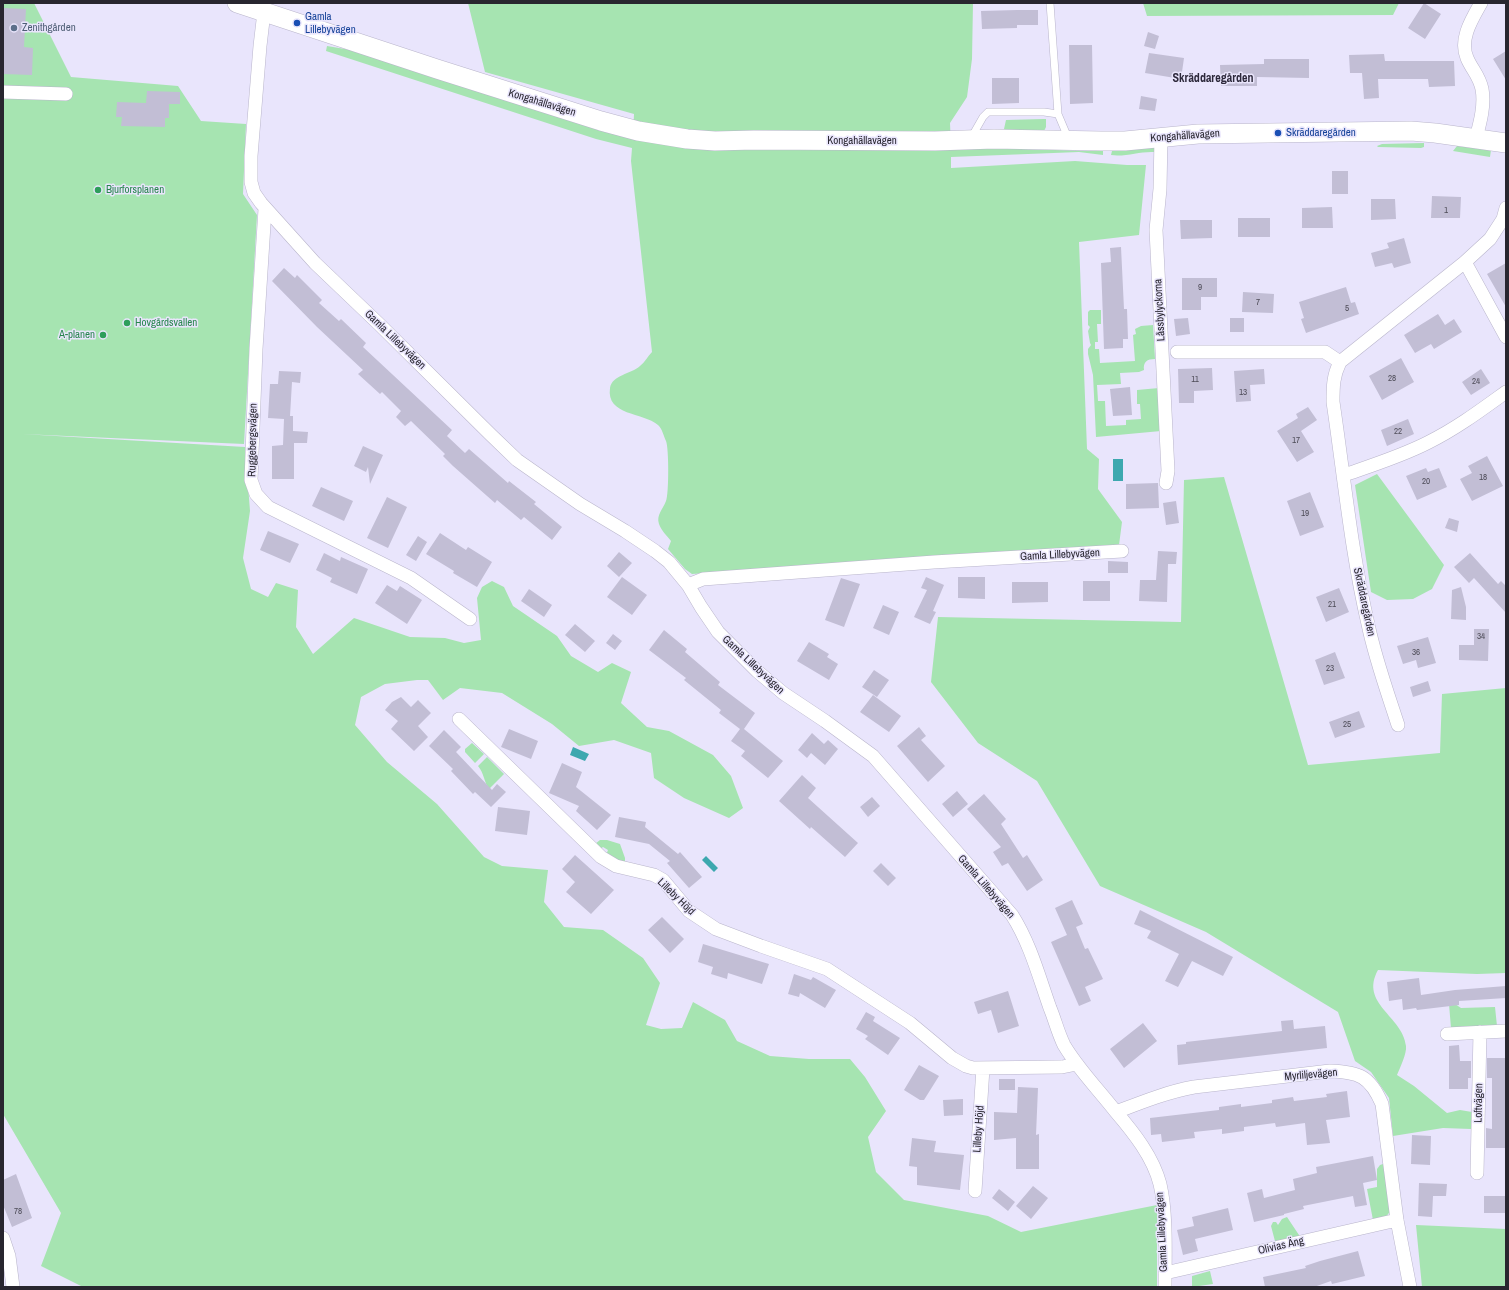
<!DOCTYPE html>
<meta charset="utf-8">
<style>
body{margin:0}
#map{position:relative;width:1509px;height:1290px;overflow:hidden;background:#e9e5fc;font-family:"Archivo Narrow",sans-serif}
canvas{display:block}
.frame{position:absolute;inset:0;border:4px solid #28262f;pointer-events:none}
</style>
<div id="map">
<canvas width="1509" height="1290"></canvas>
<div class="frame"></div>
</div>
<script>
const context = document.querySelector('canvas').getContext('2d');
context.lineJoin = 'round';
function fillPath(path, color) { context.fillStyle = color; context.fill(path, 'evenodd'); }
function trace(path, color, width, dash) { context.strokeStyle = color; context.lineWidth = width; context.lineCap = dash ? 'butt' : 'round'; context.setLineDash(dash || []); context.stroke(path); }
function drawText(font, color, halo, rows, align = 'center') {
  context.font = font + ' "Archivo Narrow",sans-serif'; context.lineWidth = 3; context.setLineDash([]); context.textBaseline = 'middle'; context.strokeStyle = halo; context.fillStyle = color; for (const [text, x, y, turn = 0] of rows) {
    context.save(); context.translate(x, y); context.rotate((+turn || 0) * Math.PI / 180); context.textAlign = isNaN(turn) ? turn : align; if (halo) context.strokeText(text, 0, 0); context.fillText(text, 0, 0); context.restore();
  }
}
fillPath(new Path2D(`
 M3,3H34L71,77L178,86L201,121L246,124L243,194L257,215L244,444L22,434L245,447L250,511L243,558L251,589L268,597L276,583L298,590L296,627L313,654L354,618L410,637L445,638L464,643L481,640L477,598L482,587L492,581L504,587L513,606L557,636L571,656L598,672L612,663L631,672L621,703L647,727L669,731L713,755L731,776L743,808L729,818L684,798L654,778L651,753L614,740L579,746L552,724L502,693L460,688L443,700L428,680H417L385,684L361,697L355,725L387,762L437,804L484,857L502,866L548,870L544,902L564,927L603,930L643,958L660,983L646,1025L661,1029L682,1028L693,1002L725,1020L737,1041L770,1056L809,1059H850L865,1077L886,1111L868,1137L876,1172L904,1200L988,1216L1021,1232L1157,1205V1287H83L41,1266L61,1213L3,1114Z
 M468,3H973L972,59L967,97L950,123L951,147L1089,151L1103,149V155L1079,152L951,157V168L1075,161L1127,165H1146L1139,235L1079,242L1087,449L1099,459L1098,489L1122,522L1119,545L692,574L685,569L668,549L671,541C667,536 661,530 659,524C656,515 663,509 666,501C669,495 669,448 666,441C664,437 662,428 658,425C643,412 606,416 610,388C612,375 631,374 640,366C645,362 648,356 652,352L631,161L632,148L596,139L326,51L327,46L351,50L633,137L634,114L485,72Z
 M1143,3H1399L1393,15L1147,16Z
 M1043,119H1046V127L1044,131H1005L1004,129L1006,120Z
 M1424,143V147L1421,148L1378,147L1377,146L1382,144Z
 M1457,146L1491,150L1490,157L1453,151Z
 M1155,147V152C1140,151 1126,157 1111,155L1112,151Z
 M1090,310H1101V324H1097L1098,342H1095V349H1099L1100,363L1135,361L1133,335L1136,334L1135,329L1141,326L1153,325L1155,359C1147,359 1143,362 1144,370L1139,372L1120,373L1121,384L1097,385L1098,401H1105L1106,426L1126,425V420L1141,419L1140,404H1137V390L1159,388L1161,431L1096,437L1093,375L1088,354V349L1091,345L1090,343L1088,331L1090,327L1088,325V312Z
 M1377,474L1444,565L1432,589L1413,599L1387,600L1371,592L1355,485Z
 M1224,477L1308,765L1440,753L1442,694L1506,688V973L1477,974L1378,970C1359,1004 1403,1016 1406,1046C1407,1053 1400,1068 1397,1075L1414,1086L1447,1113L1460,1110L1472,1112L1473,1119L1471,1129L1443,1128L1393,1136L1389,1098L1371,1072L1355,1061L1338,1012L1206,932L1100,886L1037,781L978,743L931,682L938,617L1181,622L1184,480Z
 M472,743L484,754L475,763L465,752V749Z
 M487,757L504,774L489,789C484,782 484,773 478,766Z
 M600,840H607L620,844L625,858V865L606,855L608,850L603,847L600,849L595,844Z
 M1449,1004H1455L1461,1008L1495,1007L1497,1026L1451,1028Z
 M1386,1163L1391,1210L1386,1217L1373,1220L1367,1189L1377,1187V1169L1380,1165Z
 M1287,1217L1301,1238L1276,1245L1271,1226L1273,1222H1276L1278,1225L1282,1219Z
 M1416,1225L1506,1229V1287H1422Z
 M1210,1271L1213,1284L1192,1287V1276Z`), '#a6e4b1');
fillPath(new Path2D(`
 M1113,459H1123V481H1113Z
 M573,747L589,754L585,761L570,755Z
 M706,856L718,868L714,872L702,860Z`), '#3da8af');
fillPath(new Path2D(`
 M1424,3L1441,14L1425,39L1408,28Z
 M3,8L26,9L24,47L33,48L32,75L3,74Z
 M1017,10H1038V25H1017V28L982,29L981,11Z
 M1148,32L1159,36L1155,49L1144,46Z
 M1069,45H1092L1093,103L1070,104Z
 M1506,51V80L1493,59Z
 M1149,53L1184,58L1181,79L1145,73Z
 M1384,54L1385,61H1454L1455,86L1429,87L1428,79H1378L1379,98L1364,99L1362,73H1350L1349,55Z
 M1264,59H1309V78L1257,77V86H1221L1220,65L1264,64Z
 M992,78H1019V103L992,104Z
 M147,91L180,92V104H169V118H165V127L121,126L122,117H116L117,102L146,103Z
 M1141,96L1157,99L1155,111L1139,109Z
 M1332,171H1348V194H1332Z
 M1432,196L1461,197L1460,218H1431Z
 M1371,199H1395L1396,219L1371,220Z
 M1332,207L1333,228H1302V208Z
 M1238,218H1270V237H1238Z
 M1180,220H1212V238L1181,239Z
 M1404,238L1411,263L1394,268L1392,263L1375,267L1371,253L1389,248L1387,243Z
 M1121,247L1124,309H1127L1128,339H1123V348L1104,349L1101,263L1111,262L1110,248Z
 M1506,263V307L1487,274Z
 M284,268L295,278L297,275L322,300L319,303L339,321L341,319L366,343L363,347L452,430L447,436L465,453L469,449L508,483L509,481L536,502L534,504L562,527L552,540L524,517L521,520L497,500L495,503L453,466L443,456L445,454L411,421L405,426L396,417L401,411L382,392L380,394L358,374L363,370L317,327L272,281Z
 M1182,278H1217V297H1201V310H1182Z
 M1346,287L1351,303L1355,302L1359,314L1306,333L1301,319L1304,318L1299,302Z
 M1243,292L1274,294L1273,313L1242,312Z
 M1438,314L1445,325L1454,319L1462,332L1434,349L1431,344L1415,353L1404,335Z
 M1188,318L1190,334L1176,336L1174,319Z
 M1230,318H1244V332H1230Z
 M1401,358L1414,382L1382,400L1369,376Z
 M1212,368L1213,390L1194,391V403H1179L1178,369Z
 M1264,369L1265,384L1250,385L1251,401L1236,402L1234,371Z
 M1481,369L1490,383L1471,395L1462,382Z
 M279,371L301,372L300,383L292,382L290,416H293V431L308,432L307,443H294V479H272V446L283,445L284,419L268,418L270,384H278Z
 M1130,387L1132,415L1113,416L1110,389Z
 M1308,407L1317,420L1301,431L1314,452L1297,462L1277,431L1298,418L1296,414Z
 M1408,419L1414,434L1387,446L1381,430Z
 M363,446L383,455L370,484L368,467L366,472L354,466Z
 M1487,456L1503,486L1472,501L1460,479L1472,473L1468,466Z
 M1426,468L1428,472L1439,468L1447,487L1417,500L1406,476Z
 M1158,483L1159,508L1126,509V484Z
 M321,487L353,501L344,521L312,506Z
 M1310,492L1324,527L1300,536L1287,501Z
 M387,497L407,507L388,548L367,538Z
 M1176,501L1179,523L1166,525L1163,503Z
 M1449,518L1459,521L1457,532L1445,528Z
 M268,531L299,544L290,563L260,550Z
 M440,533L466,550L468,547L492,562L477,587L453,573L454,571L426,554Z
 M418,536L427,542L416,561L406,555Z
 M1158,551L1177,552L1176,564H1168L1167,602L1139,601L1140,580H1156Z
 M619,552L632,563L619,577L607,566Z
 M324,553L340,561L341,557L368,569L357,594L330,582L332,578L316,570Z
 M1470,553L1498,584L1501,581L1506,586V613L1474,578L1469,583L1454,567Z
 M1108,561L1128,562V573H1108Z
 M622,577L647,595L632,615L607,597Z
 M926,577L944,585L933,611L936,612L930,624L914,617L927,590L921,588Z
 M958,577H985V599L958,598Z
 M841,578L860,584L844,627L825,620Z
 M1083,581H1110V601H1083Z
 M1012,582H1048V602L1012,603Z
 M387,585L397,591L400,586L422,600L407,624L375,603Z
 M1461,587L1466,607V620L1451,619L1452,590Z
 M1339,588L1349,612L1326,622L1316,597Z
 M529,589L552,605L544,617L521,601Z
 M883,605L899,612L889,635L873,628Z
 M575,624L595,641L585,652L565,635Z
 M1474,629H1489L1488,661L1459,660V645H1474Z
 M664,630L687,649L685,652L720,682L718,685L755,713L744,729L783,761L768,778L741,756L745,751L731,741L740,729L719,713L721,710L684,680L686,678L649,650Z
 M613,634L622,641L615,650L606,643Z
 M1428,637L1436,663L1418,668L1416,660L1403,664L1397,646Z
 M809,642L829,654L827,657L838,664L829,680L797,661Z
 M1335,652L1345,678L1324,685L1315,660Z
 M874,670L889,680L877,697L862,687Z
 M1428,681L1431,691L1413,697L1410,687Z
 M873,695L901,716L889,732L860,712Z
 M401,697L411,707L418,700L431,713L418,726L428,737L414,751L391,729L398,721L385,710L392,702Z
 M1359,711L1365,727L1335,738L1329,722Z
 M919,727L926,736L921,740L945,766L928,782L897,746Z
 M509,729L538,741L531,759L501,747Z
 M444,730L461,747L456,752L492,790L497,784L506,792L491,807L475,792L473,794L451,771L453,769L429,746Z
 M812,733L824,744L828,740L838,749L825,765L811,753L807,758L798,750Z
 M562,763L582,772L576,787L611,815L597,830L576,811L579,806L549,793Z
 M802,775L816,788L808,798L858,843L845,857L811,827L810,829L779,801Z
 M957,791L968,804L953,817L942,804Z
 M984,794L1006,819L1001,824L1023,858L1027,855L1043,880L1027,891L1008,863L1002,866L993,852L1001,847L967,809Z
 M872,797L880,806L868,817L860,807Z
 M498,807L530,811L527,835L495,831Z
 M619,817L646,822L645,827L678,854L680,852L702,877L689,888L667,863L670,861L649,844L615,837Z
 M575,855L614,890L591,914L566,892L575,882L562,869Z
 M881,863L896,878L888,886L873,871Z
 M1072,900L1083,924L1076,927L1085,949L1088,948L1103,979L1085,987L1091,1001L1079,1006L1051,942L1067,935L1055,908Z
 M1140,910L1233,957L1223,976L1192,961L1178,987L1165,981L1179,954L1147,938L1151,931L1134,924Z
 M662,917L684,939L670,953L648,930Z
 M703,944L769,964L762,984L728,973L727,979L711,974L713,967L698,962Z
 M794,974L811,980L813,977L836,990L825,1008L800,993L799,997L788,994Z
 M1419,978L1421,995L1455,990L1506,986V998L1459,1001V1005L1417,1010L1416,1008L1403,1010L1402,999L1389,1001L1387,982Z
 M1008,991L1019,1026L998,1033L991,1010L978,1014L974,1002Z
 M866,1012L875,1017L873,1021L900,1038L888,1055L865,1039L868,1036L856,1029Z
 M1293,1020L1294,1029L1325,1026L1327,1048L1178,1065L1177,1045L1186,1044V1042L1282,1031L1281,1021Z
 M1143,1023L1157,1041L1124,1068L1110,1049Z
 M1459,1045L1460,1061H1471V1078H1468V1089H1449V1046Z
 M1487,1058H1506V1148H1486V1128L1492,1129V1078H1487Z
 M919,1065L939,1076L924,1100H920L904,1090Z
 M999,1079H1015V1090H999Z
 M1018,1087L1038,1088L1036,1135L1039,1134V1169H1016V1138L994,1140V1112L1017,1113Z
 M1347,1091L1350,1117L1326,1120L1330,1143L1307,1145L1305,1123L1276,1127L1275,1123L1244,1127V1131L1222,1134V1129L1194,1132L1195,1138L1162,1142L1161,1134L1151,1135L1150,1118L1219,1110V1107L1241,1104V1107L1272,1103V1100L1293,1097L1294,1101L1327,1097L1326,1094Z
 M963,1099V1115L944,1116L943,1100Z
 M1412,1135L1431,1136L1430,1165L1411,1164Z
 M912,1138L936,1141L934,1152L964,1155L960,1190L917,1185V1167L909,1166Z
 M1373,1156L1377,1180L1363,1183L1367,1205L1355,1207L1353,1196L1303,1206L1304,1209L1284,1214V1215L1254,1222L1247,1193L1262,1189L1264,1198L1295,1190L1293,1179L1317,1173L1316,1167Z
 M16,1174L32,1218L12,1227L3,1205V1180Z
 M1419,1183L1447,1184L1446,1196H1433L1432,1217L1418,1216Z
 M1033,1186L1048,1198L1031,1219L1016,1206Z
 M999,1189L1015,1202L1008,1211L992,1198Z
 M1484,1196H1506V1213H1484Z
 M1228,1208L1233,1230L1195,1239L1198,1251L1183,1255L1177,1230L1194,1226L1192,1217Z
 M1358,1251L1365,1276L1332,1284L1331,1281L1314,1287H1265L1263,1277L1306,1268L1305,1266L1320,1261Z`), '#c2bed5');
const lane = new Path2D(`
 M1050,3L1058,114
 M971,138L983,117L988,112H1044L1058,114L1069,140`);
const street = new Path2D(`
 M264,12L260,46L251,156V182L254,193L261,203L315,263L380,325L491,435L517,460L580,504L625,531L655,551L669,562L688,585L701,607L718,632L757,671L783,693L825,721L873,756L1012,915C1030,943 1039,977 1050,1008C1055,1020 1058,1033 1064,1045C1078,1069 1099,1090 1116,1112C1134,1133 1153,1157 1160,1184C1167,1214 1165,1256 1165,1287
 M3,92L66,94
 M1161,137L1160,189L1156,230L1168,471L1166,483
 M1476,138C1480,123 1485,105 1482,89C1479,75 1472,70 1467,58C1459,39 1472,19 1481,3
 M265,209L256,349L251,480L256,494L268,507L411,578L470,619
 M1465,262L1506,337
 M1177,352H1325L1340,362
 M1344,475C1373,465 1402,456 1429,442C1457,428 1481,410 1506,392
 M688,585L703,579L934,562L1122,551
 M459,719L601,857L616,866L654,875L663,880L689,911L716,929L761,946L827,969L910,1023L952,1058L966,1066L973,1068L1062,1067L1077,1064
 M1398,725C1387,691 1375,658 1368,624C1351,551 1344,476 1333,402C1333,387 1333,376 1340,362L1465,262L1490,239L1503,219L1506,208
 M1447,1034L1506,1031
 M1116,1112C1142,1102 1167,1092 1194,1087L1330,1071C1359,1072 1370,1076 1382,1104L1397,1220L1410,1287
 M1477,1173L1480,1032
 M975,1191L983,1068
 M3,1238L9,1256L13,1287
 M1165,1273L1397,1220`);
const secondary = new Path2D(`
 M237,3L437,69L601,121L638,131L687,139L715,141L754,140L935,141L994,139L1101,141H1125L1198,134L1411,131L1435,133L1506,143`);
trace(lane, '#b9b5cb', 8);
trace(street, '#b9b5cb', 14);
trace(secondary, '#b9b5cb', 20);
trace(lane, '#fff', 7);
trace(street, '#fff', 13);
trace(secondary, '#fff', 19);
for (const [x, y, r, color] of [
 [297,23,4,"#1a4fb4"],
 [14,28,4,"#5c6f8a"],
 [1278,133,4,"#1a4fb4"],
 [98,190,4,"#2e9e5b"],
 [127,323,4,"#2e9e5b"],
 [103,335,4,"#2e9e5b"]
]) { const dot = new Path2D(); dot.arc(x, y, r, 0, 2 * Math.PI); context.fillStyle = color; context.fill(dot); trace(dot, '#e9e5fc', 1.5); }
drawText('9px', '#4e4c58', null, [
 ["1",1446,211],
 ["9",1200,288],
 ["7",1258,303],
 ["5",1347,309],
 ["28",1392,379],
 ["11",1195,380],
 ["24",1476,382],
 ["13",1243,393],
 ["22",1398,432],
 ["17",1296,441],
 ["18",1483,478],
 ["20",1426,482],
 ["19",1305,514],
 ["21",1332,605],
 ["34",1481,637],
 ["36",1416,653],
 ["23",1330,669],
 ["25",1347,725],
 ["78",18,1212]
]);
drawText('11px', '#164399', '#e9e5fc', [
 ["Gamla",305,17],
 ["Lillebyvägen",305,30],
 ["Skräddaregården",1286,133]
], 'left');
drawText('11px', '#4e5e75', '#e9e5fc', [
 ["Zenithgården",22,28]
], 'left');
drawText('11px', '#28262f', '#e9e5fc', [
 ["Kongahällavägen",542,103,17],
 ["Kongahällavägen",1185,136,-4],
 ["Kongahällavägen",862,141],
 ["Låssbylyckorna",1160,310,-93],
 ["Gamla Lillebyvägen",395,340,44],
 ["Ruggebergsvägen",253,440,-89],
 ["Gamla Lillebyvägen",1060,555,-3],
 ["Skräddaregården",1364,602,78],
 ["Gamla Lillebyvägen",753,665,43],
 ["Gamla Lillebyvägen",986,887,49],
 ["Lilleby Höjd",676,897,44],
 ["Myrliljevägen",1311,1075,-5],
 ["Loftvägen",1479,1103,-89],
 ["Lilleby Höjd",979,1129,-86],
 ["Gamla Lillebyvägen",1162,1232,-93],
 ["Olivias Äng",1281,1246,-13]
]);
drawText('11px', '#27864d', '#e9e5fc', [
 ["Bjurforsplanen",106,190],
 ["Hovgårdsvallen",135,323],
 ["A-planen",95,335,"right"]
], 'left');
drawText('bold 12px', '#2d293b', '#e9e5fc', [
 ["Skräddaregården",1213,79]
]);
</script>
